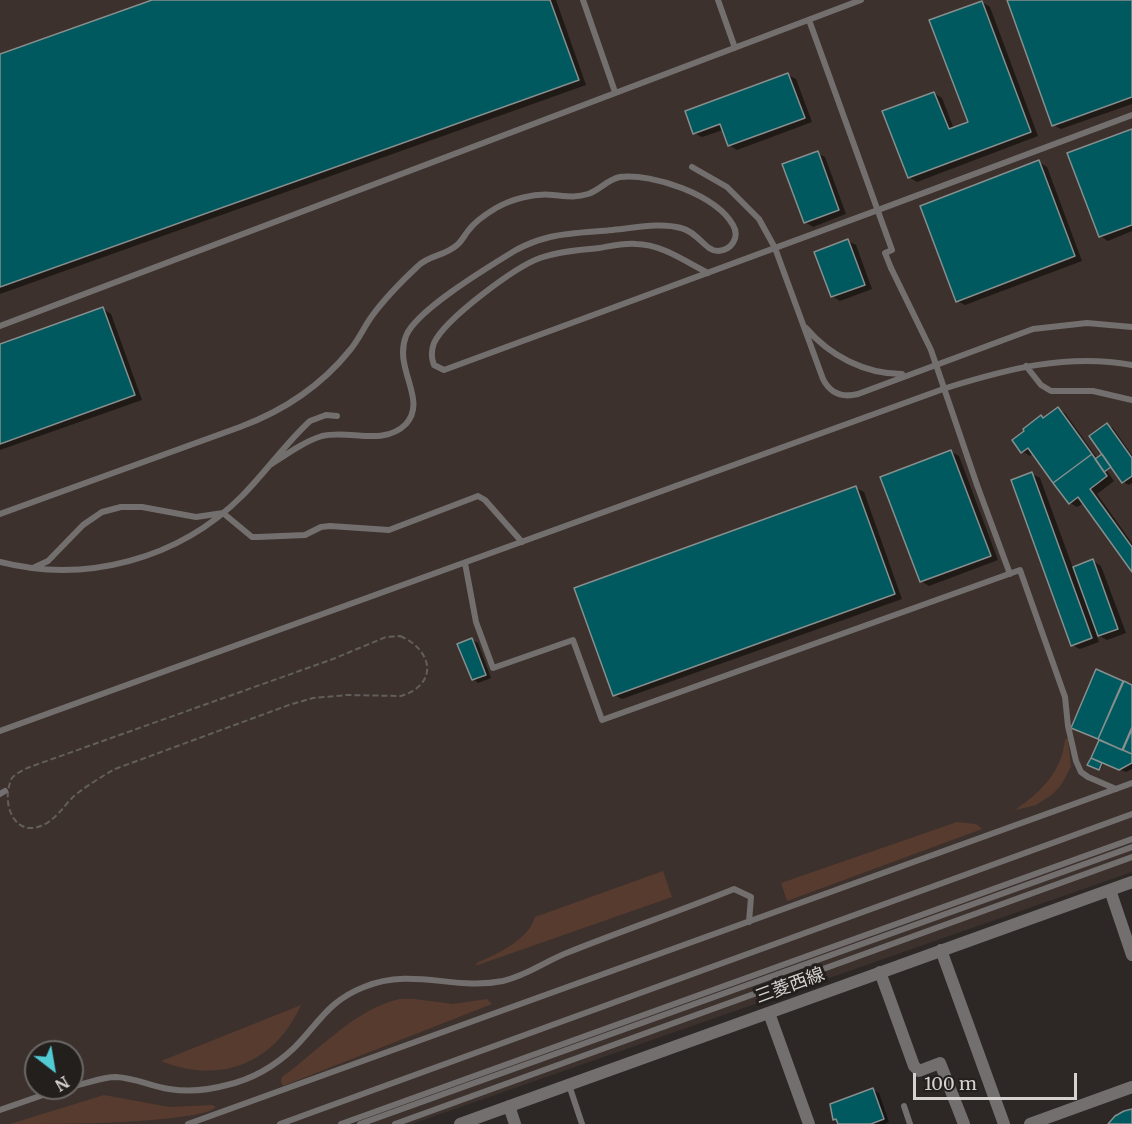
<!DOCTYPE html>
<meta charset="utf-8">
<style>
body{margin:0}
#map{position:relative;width:1132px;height:1124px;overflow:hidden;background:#2d2826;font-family:Merriweather,serif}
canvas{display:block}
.north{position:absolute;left:24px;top:1040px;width:60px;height:60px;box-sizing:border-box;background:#231f1d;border:2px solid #6a6765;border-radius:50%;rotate:149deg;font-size:16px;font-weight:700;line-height:24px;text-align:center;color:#d5d2d0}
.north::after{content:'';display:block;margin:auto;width:21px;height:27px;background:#51ccd4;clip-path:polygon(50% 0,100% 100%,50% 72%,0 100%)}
.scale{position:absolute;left:913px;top:1073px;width:164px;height:27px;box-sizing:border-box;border:3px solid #d5d2d0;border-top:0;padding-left:8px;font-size:18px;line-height:21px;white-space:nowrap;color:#d5d2d0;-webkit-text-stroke:4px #231f1d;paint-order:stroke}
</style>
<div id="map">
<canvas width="1132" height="1124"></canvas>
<div class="north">N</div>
<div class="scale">100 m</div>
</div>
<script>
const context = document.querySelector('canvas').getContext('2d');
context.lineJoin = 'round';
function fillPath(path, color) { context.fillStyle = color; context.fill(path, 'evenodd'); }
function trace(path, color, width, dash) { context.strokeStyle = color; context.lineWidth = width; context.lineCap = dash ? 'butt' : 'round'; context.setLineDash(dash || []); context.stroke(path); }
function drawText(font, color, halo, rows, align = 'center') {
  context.font = font + ' Merriweather,"Noto Sans JP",serif'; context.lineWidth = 6; context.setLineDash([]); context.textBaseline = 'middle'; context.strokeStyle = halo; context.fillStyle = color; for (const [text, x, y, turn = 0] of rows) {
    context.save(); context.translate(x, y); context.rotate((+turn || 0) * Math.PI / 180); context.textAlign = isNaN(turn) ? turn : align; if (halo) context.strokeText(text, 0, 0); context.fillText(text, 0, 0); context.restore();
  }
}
fillPath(new Path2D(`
 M0,0H1132V872L412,1124H0ZM36,1052H72V1088H36Z`), '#3c312c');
fillPath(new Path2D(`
 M1065,739H1068L1071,767L1061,785L1053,794L1036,805L1015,810C1041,792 1062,772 1065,739Z
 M957,822L976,824L982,829L787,901L781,883Z
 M663,871L672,897L475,966L478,962C498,954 529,939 535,917Z
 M399,999H415L453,1004L487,999L492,1004L283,1086L281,1082L282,1077C320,1050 352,1011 399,999Z
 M301,1005C275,1063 221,1085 161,1061Z
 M104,1095L169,1107L212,1105L216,1107C210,1112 202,1113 194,1115C135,1124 71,1124 10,1124Z`), '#573b2f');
fillPath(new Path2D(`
 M156,0H556L586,85L0,294V56Z
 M1009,0H1132V104L1061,129L1053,125Z
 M982,2L990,7L1038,136L917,182L909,177L934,93L942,98L954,129L970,123Z
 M788,75L796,79L812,122L737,150L729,145L723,130L702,137L694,133Z
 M1132,130V231L1108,241L1100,236Z
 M817,153L825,157L846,214L813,227L805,222Z
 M1039,162L1047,167L1082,261L965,305L957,301Z
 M848,241L856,245L872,289L840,301L832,296Z
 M103,309L111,314L142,400L0,450V346Z
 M1058,409L1065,413L1098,459L1102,456L1107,425L1113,428L1132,455V483L1129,485L1123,482L1113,467L1107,471L1114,481L1097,494L1132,543V569L1084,503L1077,507L1070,503L1034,453L1030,456L1022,451L1044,419Z
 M951,452L959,456L998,560L929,586L921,581Z
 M1032,474L1040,478L1073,568L1093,561L1101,566L1126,633L1107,640L1096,634L1099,642L1080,649L1072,645Z
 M856,488L864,492L902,599L622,699L614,695Z
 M472,640L478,643L491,678L478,683L473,679Z
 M1097,671L1132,686V769L1126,772L1104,763L1101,769L1089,765L1100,761L1093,757L1101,740L1081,732Z
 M873,1090L879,1093L889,1122L885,1124H839L835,1119Z`), '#0007');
const building = new Path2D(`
 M152,0H550L579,80L0,287V54Z
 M1007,0H1132V97L1052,126Z
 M982,1L1031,132L908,178L882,111L934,92L949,129L968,122L929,20Z
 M788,73L805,118L728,146L720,124L693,134L685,111Z
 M1132,129V225L1099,237L1067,153Z
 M818,151L839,210L804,223L782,164Z
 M1039,160L1075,256L956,302L920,206Z
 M848,239L865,285L831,297L814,252Z
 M103,307L135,395L0,444V344Z
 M1058,407L1092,454L1053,483L1028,448L1021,453L1012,440L1024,431L1023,429L1041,415L1043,418Z
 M1107,423L1132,458V476L1122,483L1089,436Z
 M951,450L991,556L920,582L880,477Z
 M1092,454L1107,476L1090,489L1132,547V572L1078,497L1069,504L1053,483Z
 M1102,454L1111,467L1104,472L1095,459Z
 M1032,472L1092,638L1071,646L1011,480Z
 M856,486L895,594L613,696L574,588Z
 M1093,559L1118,629L1098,636L1073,567Z
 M472,638L486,675L472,680L457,644Z
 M1096,669L1123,681L1098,739L1071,728Z
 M1124,681L1132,685V727L1122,750L1098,739Z
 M1132,729V754L1123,750Z
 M1099,740L1132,754V763L1119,770L1091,758Z
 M1091,758L1102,763L1099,770L1087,765Z
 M873,1088L884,1119L871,1124H838L836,1119L833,1120L830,1104Z
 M1132,1109V1124H1108L1115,1116L1124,1111Z`);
fillPath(building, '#00595e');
trace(building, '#878e8e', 1.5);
trace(new Path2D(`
 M400,636C433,650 439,684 401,696L347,695L313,698L289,705L115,769C101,777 86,786 73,797C64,806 55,820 43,825C14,839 0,802 12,778C15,774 22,771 27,768L333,659L386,637Z`), '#625e5c', 2, [6, 3]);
trace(new Path2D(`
 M583,0L615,92
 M718,0L735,48
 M809,20L892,250L885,253L891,268
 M692,167L727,187L759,219L775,248L823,379C830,393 842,398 858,394L1033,329L1087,323L1132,327
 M708,273C686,262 661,244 636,244C624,243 611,246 599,248C580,250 559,251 540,258C515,267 445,319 434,343C431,351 431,358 434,365L444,370C674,286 903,201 1132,115
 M0,326L861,0
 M806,328C830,356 865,374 902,374
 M1026,366L1041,385L1051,391H1093L1132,400
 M977,485L1010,574
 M0,514L240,427C283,411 321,386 350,350C359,339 364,327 372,316C385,298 402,281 418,266C429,255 445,256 457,245C462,241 464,236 468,231C475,221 486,214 496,208C512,199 534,193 553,195C565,196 576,198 588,194C600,190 608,179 620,177C653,173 716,195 733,225C740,237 732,250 718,251C705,251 698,232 681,228C660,222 635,228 613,230C593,232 571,232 550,237C538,240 527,244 516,250C490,266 416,310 406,336C393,369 428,399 406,424C383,447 350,429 322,436C303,442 287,454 270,465
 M0,562C86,584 179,559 242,496C265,473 285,444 310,421L326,415L337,416
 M465,563L476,622L493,668L573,640L602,720L1020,570L1065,697L1068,726L1076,761L1081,772L1088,777L1116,789
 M33,568L48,561L83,525L102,512L121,507H142L196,517L223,513L252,537H258L305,535L321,527L330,526L389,530L478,496L485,500L522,542
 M0,731L946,388C1007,369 1068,353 1132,365
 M0,794L5,791
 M569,1085L582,1124
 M72,1086C87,1084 100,1077 116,1077C135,1078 151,1086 169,1089C187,1092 209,1090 227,1085C253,1079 275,1066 294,1048C319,1023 328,1001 364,987C413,967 454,991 503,981C529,975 545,961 569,952C624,930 680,911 734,889L751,897L749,922
 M904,1106L910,1124
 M0,1110L63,1088
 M188,1124L1132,783
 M280,1124L1132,814
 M341,1124L1132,839
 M360,1124L1132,847
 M395,1124L1132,857`), '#726f6e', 6);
trace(new Path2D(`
 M1110,890L1132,955
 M941,950L1004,1124
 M880,972L914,1066L919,1071L940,1063L964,1124
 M769,1013L809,1124
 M509,1106L515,1124
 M460,1124L1132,882
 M1030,1124L1132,1087`), '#726f6e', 12);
trace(new Path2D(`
 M891,268L931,350L977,485`), '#726f6e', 6);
drawText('18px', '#d5d2d0', '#231f1d', [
 ["三菱西線",790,986,-20]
]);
</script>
